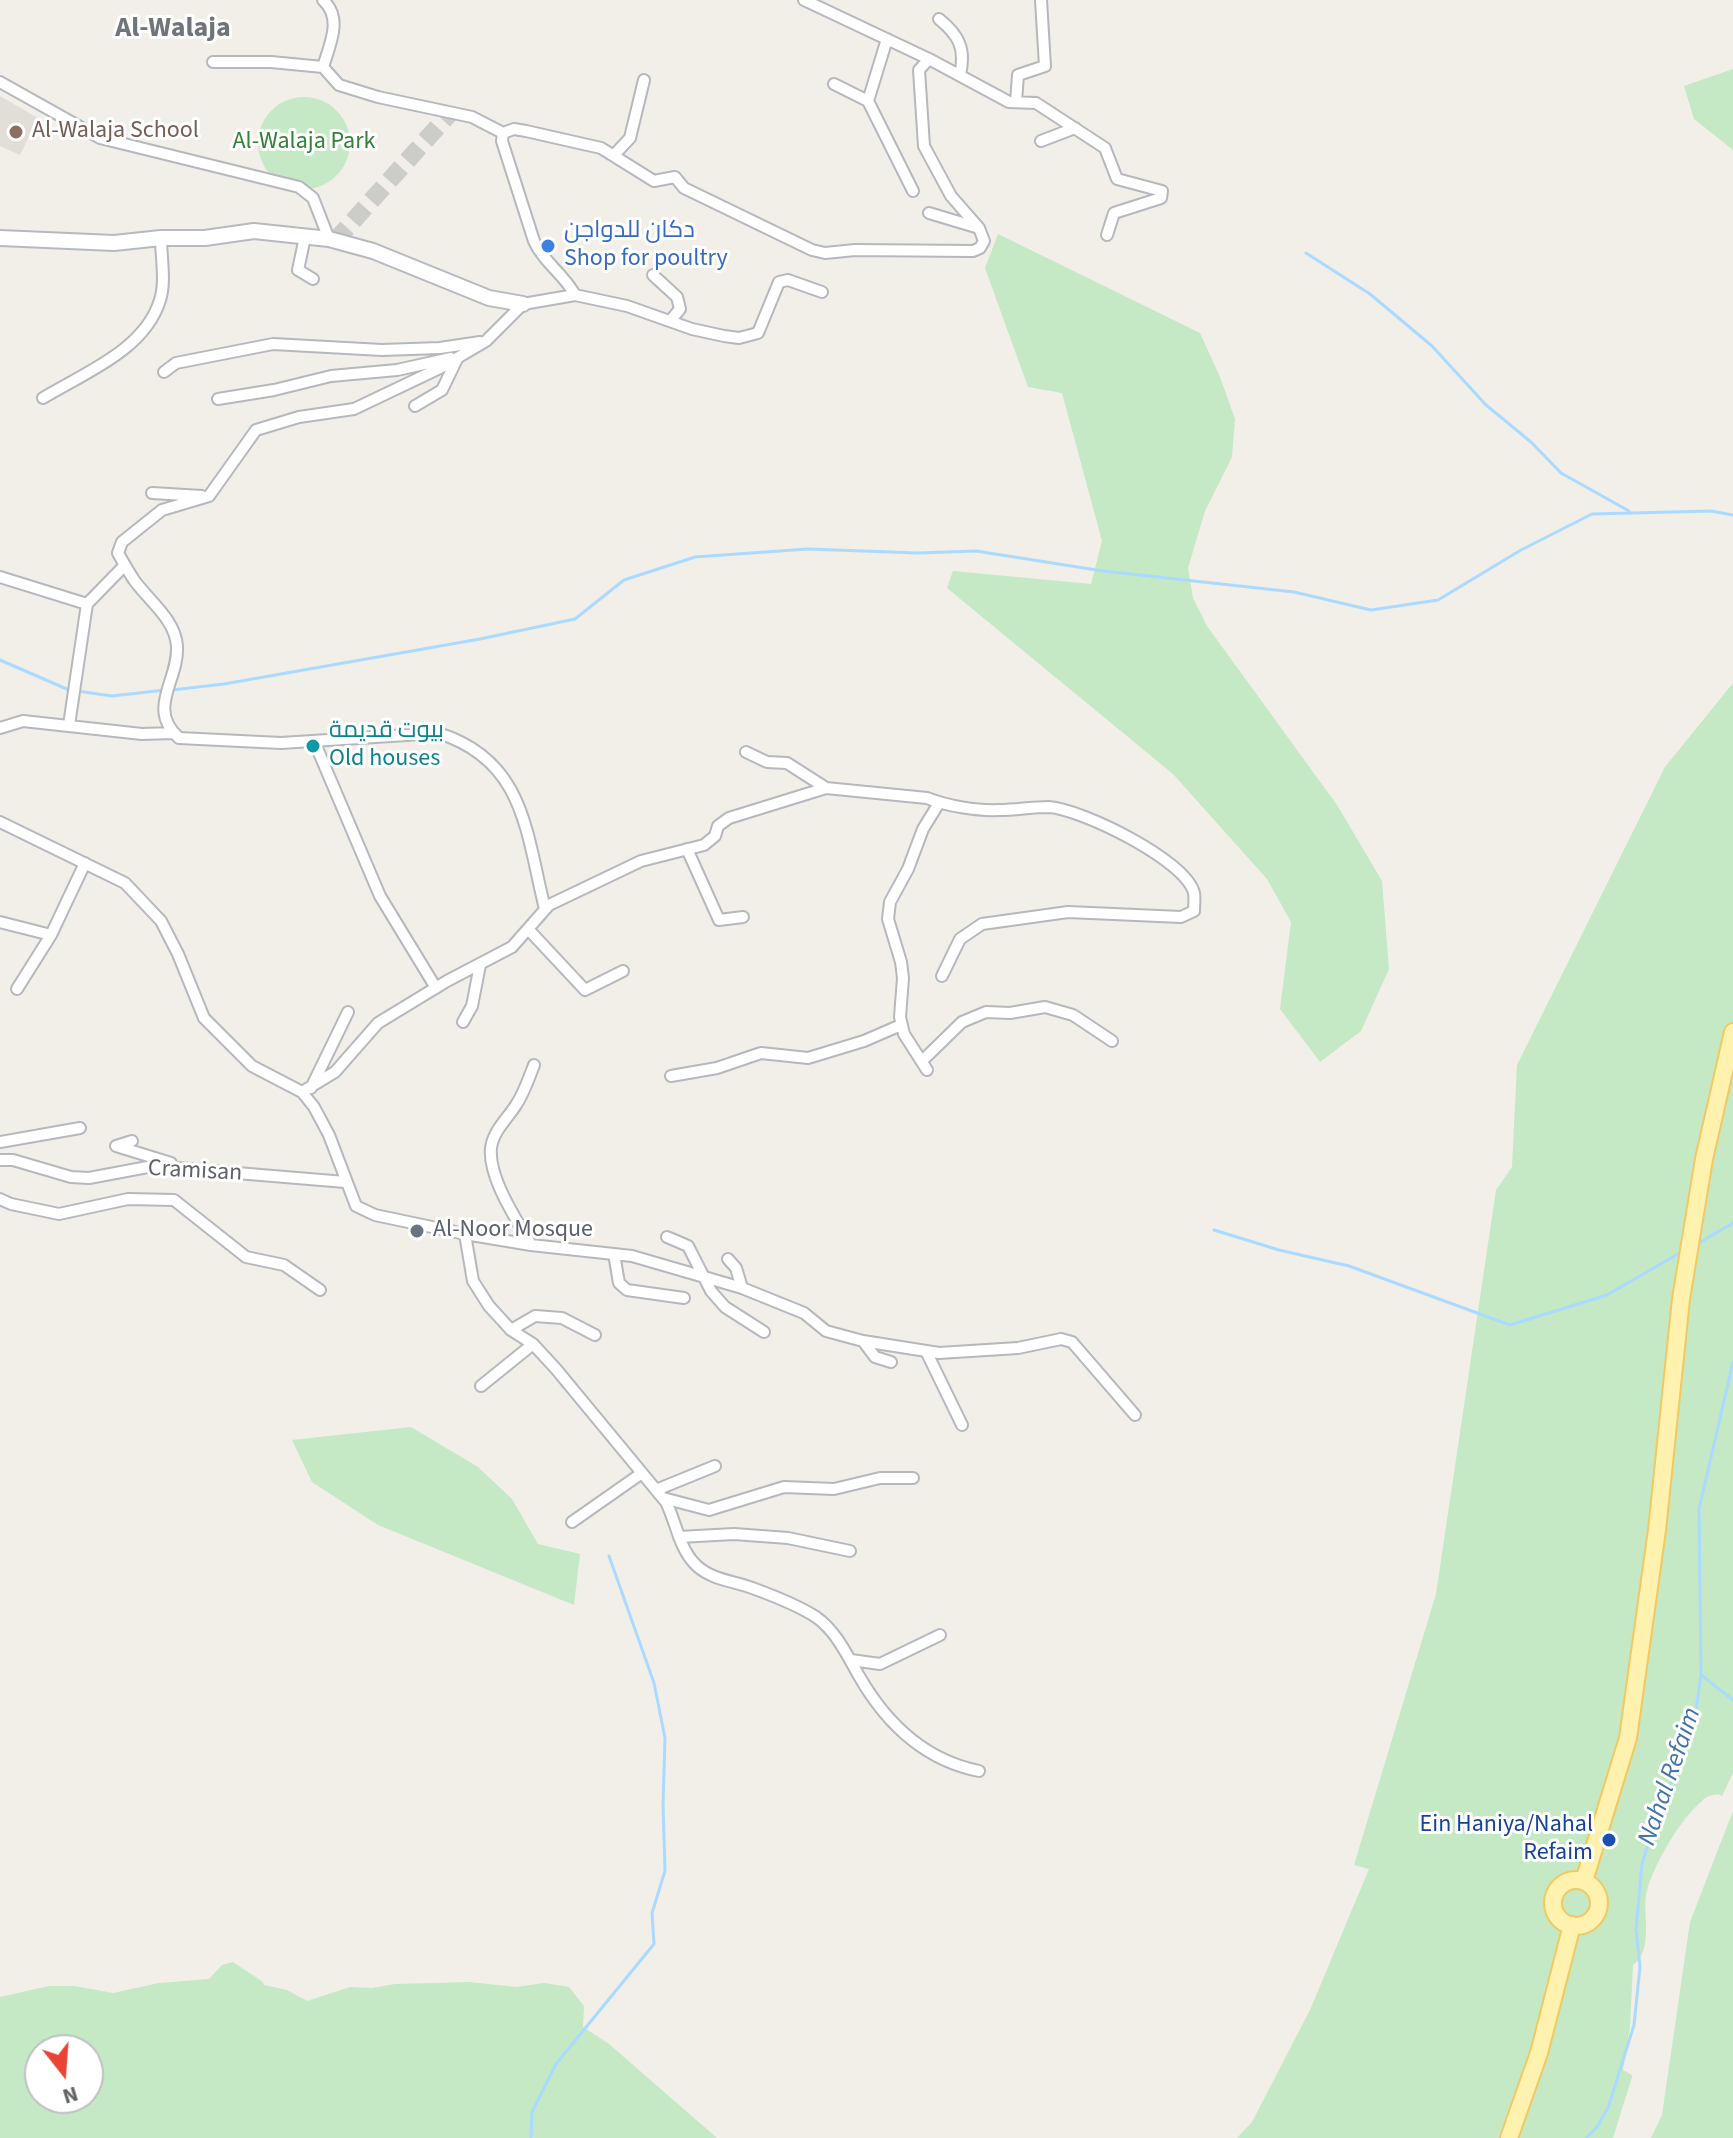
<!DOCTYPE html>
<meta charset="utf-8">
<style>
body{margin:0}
#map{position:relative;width:1733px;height:2138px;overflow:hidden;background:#f1efe8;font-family:"Source Sans 3",sans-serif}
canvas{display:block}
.north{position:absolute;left:24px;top:2034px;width:80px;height:80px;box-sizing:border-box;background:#fff;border:2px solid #bfc1c3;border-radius:50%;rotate:163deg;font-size:22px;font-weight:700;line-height:32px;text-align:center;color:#5f6368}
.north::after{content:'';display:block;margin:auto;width:28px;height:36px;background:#ea4335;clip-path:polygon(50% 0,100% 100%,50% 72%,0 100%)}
</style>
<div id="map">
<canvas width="1733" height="2138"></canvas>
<div class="north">N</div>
</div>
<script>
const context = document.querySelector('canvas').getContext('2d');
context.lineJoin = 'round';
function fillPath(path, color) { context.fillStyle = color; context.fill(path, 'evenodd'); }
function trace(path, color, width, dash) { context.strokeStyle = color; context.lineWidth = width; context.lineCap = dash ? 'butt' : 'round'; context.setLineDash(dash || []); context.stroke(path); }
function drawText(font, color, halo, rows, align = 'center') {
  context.font = font + ' "Source Sans 3",Cairo,sans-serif'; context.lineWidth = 6; context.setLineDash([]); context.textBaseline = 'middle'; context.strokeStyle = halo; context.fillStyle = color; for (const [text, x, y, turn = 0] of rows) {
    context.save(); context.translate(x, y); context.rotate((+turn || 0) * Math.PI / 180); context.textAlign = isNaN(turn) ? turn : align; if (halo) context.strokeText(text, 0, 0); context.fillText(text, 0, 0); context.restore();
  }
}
fillPath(new Path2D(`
 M0,96L38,118L20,155L0,146Z`), '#e1ded6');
fillPath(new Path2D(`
 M1733,69V150L1694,119L1684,86Z
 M258 143a46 46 0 1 1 92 0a46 46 0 1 1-92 0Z
 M998,234L1200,333L1220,377L1235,419L1232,457L1205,511L1188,568L1193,598L1207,626L1337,805L1382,881L1389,969L1361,1031L1320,1062L1280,1009L1291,922L1267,879L1173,774L947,588L953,571L1091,584L1102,541L1062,393L1028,387L985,268Z
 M1733,683V1773L1722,1796L1718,1794C1712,1795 1706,1796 1702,1801C1680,1819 1655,1863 1647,1890C1641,1913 1655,1949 1633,1965L1630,2027L1623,2070L1632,2075V2077L1613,2138H1237L1252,2122L1310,2010L1369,1869L1354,1865L1436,1594L1496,1190L1512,1167L1517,1065L1665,767Z
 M411,1427L478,1467L512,1499L538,1544L580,1554L574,1605L378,1525L312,1482L292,1440Z
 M1733,1811V2138H1651L1662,2115L1690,1922Z
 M233,1962L263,1982L264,1985L287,1990L307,2001L350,1987L372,1988L395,1984L470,1982L516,1987L544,1983L569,1987L584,2006L583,2027L609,2044L717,2138H0V1997L49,1986H74L113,1993L159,1983L209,1979L222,1965ZM40,2050H88V2098H40Z`), '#c5e8c5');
trace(new Path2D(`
 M1306,253L1370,294L1432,346L1486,405L1531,442L1561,473L1629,511
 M0,660L69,690
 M172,690L224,684L480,639L575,619L624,580L695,557L808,549L918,553L976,551L1103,571L1294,592L1371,610L1438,600L1521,550L1592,514L1711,511L1733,515
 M77,691L112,696L165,690
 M1214,1230L1279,1250L1349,1266L1510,1325L1607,1295L1683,1251
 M1697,1244L1733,1223
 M1701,1675L1733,1700
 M531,2138L532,2112L556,2064L654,1944L652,1913L665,1871L663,1805L665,1738L654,1683L609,1556
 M1586,2138L1597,2127L1608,2108L1634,2025L1640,1967L1636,1929L1642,1864L1658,1812L1686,1748L1696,1710L1701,1675L1699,1509L1733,1362`), '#aadaff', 3);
trace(new Path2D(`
 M335,241L451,112`), '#ccccc8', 18, [18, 9]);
const street = new Path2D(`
 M323,0C343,18 330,44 323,67
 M804,0L929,59L1009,102L1036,103L1105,148L1117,179L1162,191L1161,198L1114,213L1107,235
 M939,19C959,35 966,49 960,75
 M887,39L868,101L913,191
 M213,62H271L323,67L339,85L378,97L472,117L503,133
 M0,82L100,138L299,187L313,198L329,239
 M834,84L868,101
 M1016,102L1018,75L1045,66L1041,0
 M1041,141L1075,128
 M614,155L630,138L644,80
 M929,213L979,228
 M305,237L298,270L313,279
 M653,275L677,297L680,309L670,321
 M575,295L627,306L692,329L724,336L739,338L758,333L779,282L788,280L822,292
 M164,372L176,363L273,344L382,350L440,348L480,342
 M43,398C84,373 145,350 160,300C166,282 161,257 161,238
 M218,399L274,390L331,376L397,370L451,358
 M415,406L442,390L457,359
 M152,493L202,496
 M0,577L87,604
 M69,725L87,604L125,565
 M0,728L23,721L142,734L173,733
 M314,741L380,896L436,988
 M746,752L767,762L787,763L826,788
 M0,822L125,883L161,921L178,954L204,1018L252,1066L302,1092L314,1107L329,1135L356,1206L375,1215L465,1234L473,1281L489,1306L511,1330L533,1344L556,1369L666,1502C676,1522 679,1547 694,1563C709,1580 735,1581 755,1589C774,1596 799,1606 816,1617C836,1631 847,1655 859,1676C886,1723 924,1760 979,1771
 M687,849L719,920L743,917
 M545,909C526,833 525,760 438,733L281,743L179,738C146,708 179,681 177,646C175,619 149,601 134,580C128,571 123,562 118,553L122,542L162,510L209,496L256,430L299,417L354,409L440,368L486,341L523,304L575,295C564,274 544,263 534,241L502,141L503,133L514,129L526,131L601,148L654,181L675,177L684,188L812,250L825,253L855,250L973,251L980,248L984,241L979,228L951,196L924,146L919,70L929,59
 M0,922L51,935
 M528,929L585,990L623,971
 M17,989L51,935L85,863
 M463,1022L472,1006L480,965
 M922,1061L962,1022L986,1012L1010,1013L1045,1007L1073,1015L1112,1041
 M927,1070L904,1034L900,1017L903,978L901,962L888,919L890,902L908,869L923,829L939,803
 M671,1076L717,1068L761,1053L808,1058L864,1041L901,1025
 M311,1088L348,1012
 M302,1092L335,1072L378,1023L447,981L512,947L549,905L641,861L704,845L715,836L718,826L729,818L826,788L927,798C947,806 977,811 999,810C1016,810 1032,807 1049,807C1081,809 1186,860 1194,893C1195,898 1194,906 1194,911L1181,917L1068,912L982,924L960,939L942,976
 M132,1141L116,1146L171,1163
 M0,1142L80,1128
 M0,1160H13L71,1177L89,1178L153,1166L345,1182
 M0,1199L11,1204L59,1214L128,1199L174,1200L246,1257L284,1265L320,1290
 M465,1234L531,1245L632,1256L742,1288L804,1313L826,1331L863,1341L939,1353L1018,1348L1061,1339L1072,1342L1135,1415
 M667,1237L688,1246L711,1291L725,1307L764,1332
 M531,1245C517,1220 488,1178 491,1148C493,1131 508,1118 516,1105C524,1093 529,1078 534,1065
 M614,1254L619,1283L627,1290L684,1298
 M728,1259L736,1268L742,1288
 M511,1330L535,1316L562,1318L595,1335
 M863,1341L875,1357L891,1362
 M926,1351L962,1425
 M481,1386L533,1344
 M656,1490L715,1466
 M663,1498L709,1510L784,1487L834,1489L880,1478H913
 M572,1522L642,1473
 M679,1537L734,1534L788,1538L850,1551
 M851,1660L880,1664L940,1635`);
const secondary = new Path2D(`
 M0,238L114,243L161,238H205L254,231L329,239L373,251L489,298L523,304`);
const primary = new Path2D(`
 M1553 1903a23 23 0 1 1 46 0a23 23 0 1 1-46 0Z
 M1584,1881L1628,1738L1657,1530L1681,1299L1704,1159L1733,1032
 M1509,2138L1539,2053L1572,1925`);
trace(street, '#b5b8bc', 14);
trace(secondary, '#b6babf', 18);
trace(primary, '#f2c960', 20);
trace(street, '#fff', 10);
trace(secondary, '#fff', 14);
trace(primary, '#fff2af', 16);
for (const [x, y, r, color] of [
 [16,132,8,"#8d6e63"],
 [548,246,8,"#3f7fe0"],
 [313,746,8,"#0f9aa8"],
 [417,1231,8,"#6b7280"],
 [1609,1840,8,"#1a4fb4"]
]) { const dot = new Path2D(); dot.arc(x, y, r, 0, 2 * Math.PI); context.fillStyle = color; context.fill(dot); trace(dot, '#fff', 3); }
drawText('24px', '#785e54', '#fff', [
 ["Al-Walaja School",32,132]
], 'left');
drawText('24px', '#348238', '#fff', [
 ["Al-Walaja Park",304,143]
]);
drawText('24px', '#366cbe', '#fff', [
 ["دكان للدواجن",564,232],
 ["Shop for poultry",564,260]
], 'left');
drawText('24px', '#0d838f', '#fff', [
 ["بيوت قديمة",329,732],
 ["Old houses",329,760]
], 'left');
drawText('24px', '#5f6368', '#fff', [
 ["Cramisan",195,1172,3]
]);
drawText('24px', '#5b616d', '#fff', [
 ["Al-Noor Mosque",433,1231]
], 'left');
drawText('24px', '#164399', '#fff', [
 ["Ein Haniya/Nahal",1593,1826],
 ["Refaim",1593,1854]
], 'right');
drawText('italic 26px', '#4174aa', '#fff', [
 ["Nahal Refaim",1671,1777,-71]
]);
drawText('bold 28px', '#70757a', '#fff', [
 ["Al-Walaja",173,30]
]);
</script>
